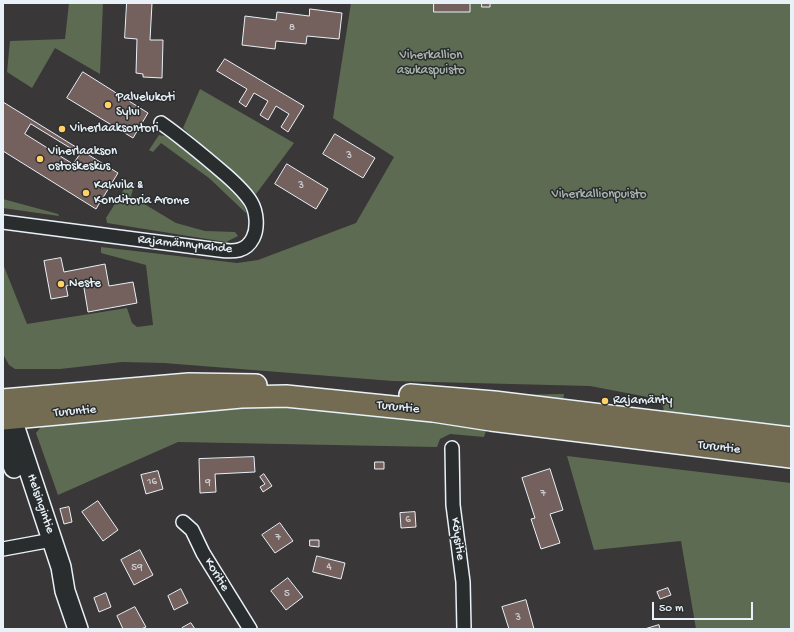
<!DOCTYPE html>
<meta charset="utf-8">
<style>
body{margin:0}
#map{position:relative;width:794px;height:632px;overflow:hidden;background:#393738;font-family:"Gochi Hand",sans-serif}
canvas{display:block}
.frame{position:absolute;inset:0;border:4px solid #e8f1f8;pointer-events:none}
.scale{position:absolute;left:652px;top:602px;width:101px;height:18px;box-sizing:border-box;border:2px solid #e8f1f8;border-top:0;padding-left:5px;font-size:12px;line-height:14px;white-space:nowrap;color:#e8f1f8;-webkit-text-stroke:3px #2a2d2e;paint-order:stroke}
</style>
<div id="map">
<canvas width="794" height="632"></canvas>
<div class="frame"></div>
<div class="scale">50 m</div>
</div>
<script>
const context = document.querySelector('canvas').getContext('2d');
context.lineJoin = 'round';
function fillPath(path, color) { context.fillStyle = color; context.fill(path, 'evenodd'); }
function trace(path, color, width, dash) { context.strokeStyle = color; context.lineWidth = width; context.lineCap = dash ? 'butt' : 'round'; context.setLineDash(dash || []); context.stroke(path); }
function drawText(font, color, halo, rows, align = 'center') {
  context.font = font + ' "Gochi Hand",sans-serif'; context.lineWidth = 3; context.setLineDash([]); context.textBaseline = 'middle'; context.strokeStyle = halo; context.fillStyle = color; for (const [text, x, y, turn = 0] of rows) {
    context.save(); context.translate(x, y); context.rotate((+turn || 0) * Math.PI / 180); context.textAlign = isNaN(turn) ? turn : align; if (halo) context.strokeText(text, 0, 0); context.fillText(text, 0, 0); context.restore();
  }
}
fillPath(new Path2D(`
 M69,3H103L100,74L55,48L32,88L7,72L10,41L65,39Z
 M351,3H791V432L674,417L664,412L663,406L653,398L590,386L393,381L164,363L122,362L60,369H15L9,365L3,354V264L27,324L127,308L132,323L137,327L153,325L146,265L101,253V247L237,263L258,260L356,223L394,157L333,118Z
 M200,89L294,143L256,194L183,128Z
 M159,135L165,136L199,159L242,202L247,214L209,178L161,143L153,152L149,150Z
 M128,183H135L131,196L176,223L205,231L235,232L238,236L226,242L107,223L106,218Z
 M3,199L58,214L59,216L3,208Z
 M564,394L563,401L506,395Z
 M256,402L488,424L484,437L450,434L440,439L437,447L178,442L58,495L36,433L46,421Z
 M567,456L791,483V629H696L681,541L594,550Z`), '#5e6b53');
const building = new Path2D(`
 M127,3H152L150,40H163L162,78L143,77V74L136,73L137,39L125,38Z
 M434,3H470V12H434Z
 M482,3H490V7H482Z
 M310,9L342,13L339,39L307,36L306,44L276,41L275,49L242,45L245,16L276,20L277,12L309,16Z
 M225,59L304,106L288,132L281,127L289,114L276,106L268,120L260,115L268,101L254,93L246,107L239,102L247,89L217,71Z
 M83,72L148,113L133,138L67,98Z
 M3,102L118,173L96,209L3,151ZM31,124L80,154L73,164L25,134Z
 M335,134L375,158L363,178L323,154Z
 M287,164L328,189L316,209L275,184Z
 M61,258L64,272L105,264L109,286L133,282L137,303L88,312L83,282L66,286L68,296L51,299L44,261Z
 M254,457L255,472L215,474L216,492L200,493L199,459Z
 M375,462H384V469H375Z
 M550,469L563,510L550,514L560,543L541,549L531,519L535,518L522,478Z
 M158,471L163,489L146,494L141,475Z
 M264,474L272,486L263,492L260,487L265,484L260,477Z
 M98,501L118,530L103,541L82,512Z
 M69,507L72,522L64,524L60,509Z
 M415,512L416,527L401,528L400,513Z
 M280,523L293,541L275,553L262,535Z
 M310,540H319V547L310,546Z
 M140,550L153,575L134,585L121,560Z
 M317,556L345,563L341,579L313,572Z
 M288,578L303,597L286,610L271,591Z
 M668,588L671,595L660,599L657,592Z
 M181,589L188,603L174,610L168,596Z
 M106,593L111,607L99,612L94,598Z
 M526,600L534,629H509L502,607Z
 M135,607L146,627L141,629H123L117,616Z
 M191,623L195,629H182V628Z
 M659,625L660,629H645Z`);
fillPath(building, '#74615e');
trace(building, '#e8f1f8', 1);
const street = new Path2D(`
 M3,222L219,250C234,252 246,252 253,238C258,228 257,212 251,202C245,192 235,183 226,175C205,157 184,139 161,123
 M452,448L453,505L463,582L464,629
 M183,522L192,530L203,553L250,629
 M3,549L52,540`);
const secondary = new Path2D(`
 M7,404L61,567L65,591L78,629
 M3,438L14,468`);
const primary = new Path2D(`
 M410,395L494,402L791,438
 M3,400L189,384L256,385
 M3,419L241,397L286,396L433,411L491,420L791,457`);
trace(street, '#e8f1f8', 16);
trace(secondary, '#e8f1f8', 22);
trace(primary, '#e8f1f8', 24);
trace(street, '#2a2d2e', 13);
trace(secondary, '#2a2d2e', 19);
trace(primary, '#736b52', 21);
for (const [x, y, r, color] of [
 [108,105,4,"#ffd166"],
 [62,129,4,"#ffd166"],
 [40,159,4,"#ffd166"],
 [86,193,4,"#ffd166"],
 [61,284,4,"#ffd166"],
 [605,401,4,"#ffd166"]
]) { const dot = new Path2D(); dot.arc(x, y, r, 0, 2 * Math.PI); context.fillStyle = color; context.fill(dot); trace(dot, '#2a2d2e', 1.5); }
drawText('11px', '#cbcdd2', null, [
 ["8",292,28],
 ["3",349,156],
 ["3",301,186],
 ["16",152,482],
 ["9",208,483],
 ["7",543,494],
 ["6",408,520],
 ["7",278,538],
 ["4",329,567],
 ["59",137,568],
 ["5",287,594],
 ["3",518,618]
]);
drawText('13px', '#aab5ae', '#2a2d2e', [
 ["Viherkallion",431,56],
 ["asukaspuisto",431,71],
 ["Viherkallionpuisto",599,195]
]);
drawText('13px', '#e8f1f8', '#2a2d2e', [
 ["Palvelukoti",116,98],
 ["Sylvi",116,113],
 ["Viherlaaksontori",70,129],
 ["Viherlaakson",48,152],
 ["ostoskeskus",48,167],
 ["Kahvila &",94,186],
 ["Konditoria Arome",94,201],
 ["Neste",69,284],
 ["Rajamänty",613,401]
], 'left');
drawText('13px', '#e8f1f8', '#2a2d2e', [
 ["Rajamännynahde",185,245,6],
 ["Turuntie",398,408,6],
 ["Turuntie",75,412,-5],
 ["Turuntie",719,448,7],
 ["Helsingintie",40,504,71],
 ["Köysitie",457,539,82],
 ["Koritie",216,575,59]
]);
</script>
